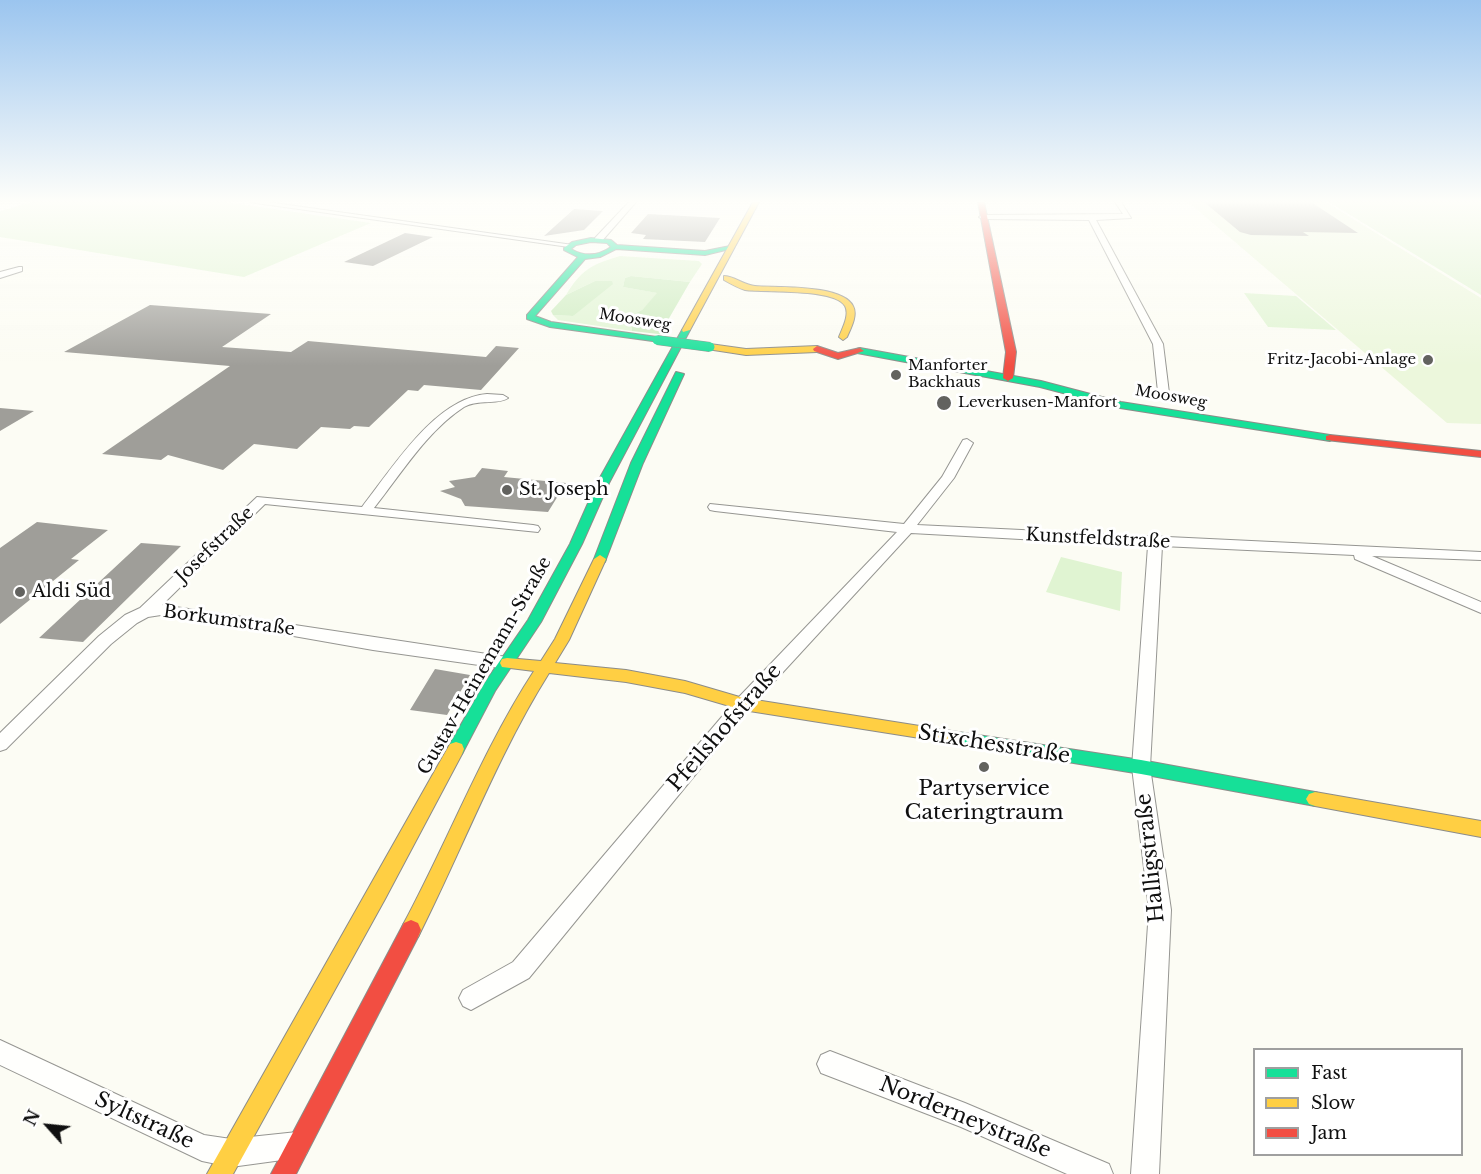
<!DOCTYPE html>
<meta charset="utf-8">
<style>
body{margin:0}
#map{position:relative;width:1481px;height:1174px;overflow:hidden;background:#fcfcf4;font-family:"Libre Baskerville",serif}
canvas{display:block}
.legend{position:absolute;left:1253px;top:1048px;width:210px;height:108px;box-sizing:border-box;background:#fff;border:2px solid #9f9f9f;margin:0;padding:8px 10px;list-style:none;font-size:18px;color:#0f0f0f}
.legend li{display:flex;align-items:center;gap:12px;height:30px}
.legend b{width:30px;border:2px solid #9f9f9f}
.north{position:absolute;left:18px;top:1096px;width:60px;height:60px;-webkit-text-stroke:4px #fff;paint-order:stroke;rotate:297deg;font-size:16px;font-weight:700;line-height:24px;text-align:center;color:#0f0f0f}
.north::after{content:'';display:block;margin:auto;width:21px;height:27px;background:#0f0f0f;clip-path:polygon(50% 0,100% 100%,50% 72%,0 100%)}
</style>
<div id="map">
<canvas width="1481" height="1174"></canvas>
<ul class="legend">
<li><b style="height:8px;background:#16e098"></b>Fast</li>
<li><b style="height:8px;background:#ffcf43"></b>Slow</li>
<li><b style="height:8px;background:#f24e42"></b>Jam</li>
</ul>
<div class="north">N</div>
</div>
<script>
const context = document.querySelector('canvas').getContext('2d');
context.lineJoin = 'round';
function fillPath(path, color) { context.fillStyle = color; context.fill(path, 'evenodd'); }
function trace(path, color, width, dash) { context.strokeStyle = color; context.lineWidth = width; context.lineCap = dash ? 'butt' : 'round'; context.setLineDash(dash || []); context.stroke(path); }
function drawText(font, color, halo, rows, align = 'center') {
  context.font = font + ' "Libre Baskerville",serif'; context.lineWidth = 6; context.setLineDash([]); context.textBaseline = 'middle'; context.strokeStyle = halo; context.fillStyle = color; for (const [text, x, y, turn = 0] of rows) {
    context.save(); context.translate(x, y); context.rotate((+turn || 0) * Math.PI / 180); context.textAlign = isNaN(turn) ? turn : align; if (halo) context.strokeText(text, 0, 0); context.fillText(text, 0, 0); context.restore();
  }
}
fillPath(new Path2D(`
 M33,202H225L371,223L244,277L0,237V211Z
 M1329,202H1481V295Z
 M620,256L699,261L702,264L690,282L631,276L625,278L623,287L658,293L642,310L630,316L632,331L558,320L553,315L573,316L595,281L566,295C581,270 592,264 620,256Z
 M1244,293L1296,296L1336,330L1268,327Z
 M1061,557L1122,572L1120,611L1046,592Z`), '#e0f4d2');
fillPath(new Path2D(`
 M631,276L690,282L668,320L667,335L632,331L630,316L642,310L657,293L623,287L625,278Z
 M595,281H612L613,284L573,316L553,315L551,311L566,295Z`), '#ceecc0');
fillPath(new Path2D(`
 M1188,202H1326L1481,298V424L1447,423Z`), '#ecf7dc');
fillPath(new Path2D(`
 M1204,202H1311L1358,233L1303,232L1309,236L1251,235L1240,232Z
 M574,209L603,211L584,230L544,236Z
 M648,214L720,218L705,242L643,239L646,235L631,233Z
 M405,233L433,237L373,266L344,262Z
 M150,305L271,314L222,347L291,352L308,341L486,357L496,346L519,348L481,390L424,385L418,391L408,390L369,427L354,426L350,429L321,427L297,449L254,444L223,470L168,455L161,460L102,454L230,366L64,352Z
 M0,408L34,411L0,431Z
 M482,468L508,471L504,477L566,483L548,512L465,506L461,499L440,491L455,487L449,481L475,477Z
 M37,522L108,530L71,559L79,560L0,624V548Z
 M141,543L181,546L83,642L39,638Z
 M435,669L470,675L447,715L410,710Z`), '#9f9e99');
const street = new Path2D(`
 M249,202H267L573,245L569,247Z
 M629,202H636L601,242H595V238Z
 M1115,202H1121L1131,218L1096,220L1163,344L1169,393L1177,395V399L1140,396L1135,393L1140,390L1158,392L1153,344L1089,220L983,219L979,217L983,215L1123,214Z
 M19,267H22V271L0,278V272Z
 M487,394L503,395L508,398C499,405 478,399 464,407C427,431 401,474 374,508L533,525L538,526L540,529L538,532L265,504L162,605L507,657L513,659L515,663L513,667L507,669L373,650L197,619L161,615L148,617L137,623L111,644L6,749L0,751V733L99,636L125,615L140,608L257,497L362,507C392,469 435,398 487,394Z
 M967,439L973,443L954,478L917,525L1481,552V560L1372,556L1481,602V613L1355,559L1354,555L1162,546L1150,767L1171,910L1159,1174H1131L1149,910L1132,767L1148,546L911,533L749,709L529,978L471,1010L463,1006L459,998L463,990L513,962L737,699L897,532L715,511L710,510L708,507L710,504L904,524L942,477L963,440Z
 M0,1040L204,1135L231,1139L297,1132L306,1136L310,1145L306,1154L297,1158L231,1167L202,1161L0,1065Z
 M830,1051L965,1103L1109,1164L1113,1174H1067L961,1127L821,1073L817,1064L821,1055Z`);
const fast = new Path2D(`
 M591,238L611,240L617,245L705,251L730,246L734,248L705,255L616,249L600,257L585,259L535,316L551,322L657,337L660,338V342L550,327L527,319V315L578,257L564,250V248L572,242ZM591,242L607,243L611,247C598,256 585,257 571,249L576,245Z
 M686,327L690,330L609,483L582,544L541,622L495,691L462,754L456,756L450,754L448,749L450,744L484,684L528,620L570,544L597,483L682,330Z
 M860,348L1041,381L1121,402L1330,435L1335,438L1330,441L1120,408L1040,387L857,353V349Z
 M676,372L684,374L643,463L606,559L605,562H595L594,559L631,463Z
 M945,730L1141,760L1315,792L1321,794L1324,799L1321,804L1315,806L1141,774L945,742L939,741L937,736L939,731Z`);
const slow = new Path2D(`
 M753,202H759L690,330L683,332L682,330Z
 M724,276C734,276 744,285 755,286C777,288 842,284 853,306C858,315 851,328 847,337L843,340L839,337C842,329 850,315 845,306C835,288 765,293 745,290C738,288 731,284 724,280Z
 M710,344L746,349L817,346L821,349L817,352L746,355L707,349V345Z
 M600,555L606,559L569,640L555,663L626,670L685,681L743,698L945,730L951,731L953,736L951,741L945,742L743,710L685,693L626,682L549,673C497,756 462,850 418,937L411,940L404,937L401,930L404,923C448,841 483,749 534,671L502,667L500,663L502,659L507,658L541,661L555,639L594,559Z
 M456,742L462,744L464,749L462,754L385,899L233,1174H207L450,744Z
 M1315,792L1481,821V837L1315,806L1309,804L1306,799L1309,794Z`);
const jam = new Path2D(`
 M978,202H984L1016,352L1013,378L1008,381L1003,378L1006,352Z
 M817,346L838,353L860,348L864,351L838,359L814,351L813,349Z
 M1330,435L1481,451V457L1326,440V436Z
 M411,920L418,923L421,930L418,937L296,1174H271L404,923Z`);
trace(street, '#969692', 2);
trace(fast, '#8c8c89', 2);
trace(slow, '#8c8c89', 2);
trace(jam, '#8c8c89', 2);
fillPath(street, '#fffffd');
fillPath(fast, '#16e098');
fillPath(slow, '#ffcf43');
fillPath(jam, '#f24e42');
const fastBridge = new Path2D(`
 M657,340L710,347`);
trace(fastBridge, '#8c8c89', 10, []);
trace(fastBridge, '#16e098', 9);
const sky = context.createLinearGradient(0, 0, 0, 366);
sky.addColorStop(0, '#9bc5ef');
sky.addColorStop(0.55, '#fefefa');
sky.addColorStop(1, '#fefefa00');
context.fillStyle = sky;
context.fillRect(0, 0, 1481, 366);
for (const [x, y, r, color] of [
 [1428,360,6,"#62625f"],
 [896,375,6,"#62625f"],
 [944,403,8,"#62625f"],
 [507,490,6,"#62625f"],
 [20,592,6,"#62625f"],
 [984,767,6,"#62625f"]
]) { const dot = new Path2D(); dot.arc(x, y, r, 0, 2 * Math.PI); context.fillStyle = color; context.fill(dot); trace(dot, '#fff', 2); }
drawText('15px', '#0f0f0f', '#fff', [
 ["Moosweg",635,320,9],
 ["Moosweg",1171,397,10]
]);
drawText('15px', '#0f0f0f', '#fff', [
 ["Fritz-Jacobi-Anlage",1416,360,"right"],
 ["Manforter",908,366],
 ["Backhaus",908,383],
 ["Leverkusen-Manfort",958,403]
], 'left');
drawText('18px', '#0f0f0f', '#fff', [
 ["St. Joseph",519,490],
 ["Aldi Süd",32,592]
], 'left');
drawText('18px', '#0f0f0f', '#fff', [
 ["Kunstfeldstraße",1098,539,3],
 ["Josefstraße",215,545,-44],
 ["Borkumstraße",229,621,8],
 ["Gustav-Heinemann-Straße",485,666,-60]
]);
drawText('21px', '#0f0f0f', '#fff', [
 ["Pfeilshofstraße",725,728,-49],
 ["Stixchesstraße",994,745,9],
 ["Halligstraße",1151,858,-96],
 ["Norderneystraße",965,1118,22],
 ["Syltstraße",144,1121,25]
]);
drawText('21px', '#0f0f0f', '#fff', [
 ["Partyservice",984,789],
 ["Cateringtraum",984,813]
]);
</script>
